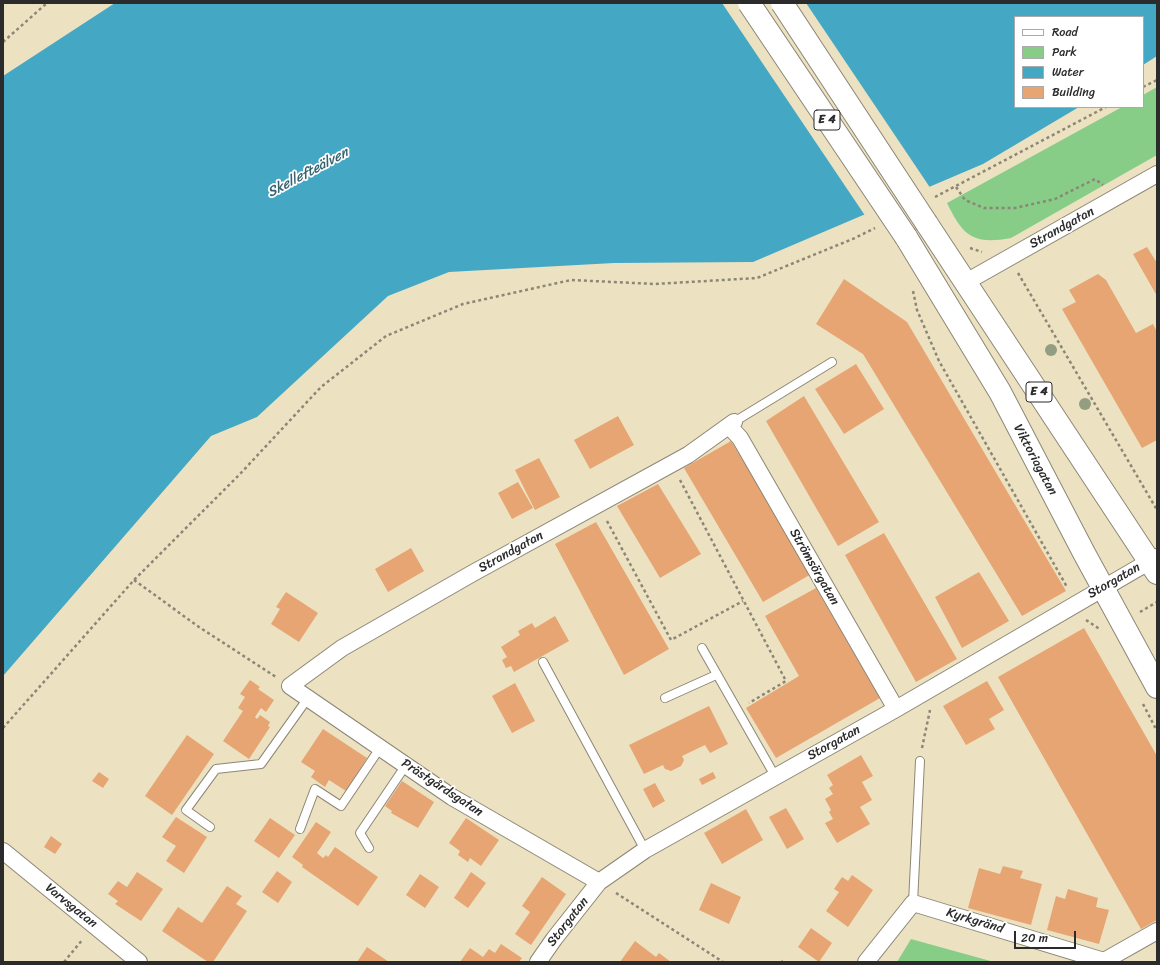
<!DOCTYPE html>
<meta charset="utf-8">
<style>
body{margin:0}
#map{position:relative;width:1160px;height:965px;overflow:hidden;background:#ece2c1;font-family:Sriracha,sans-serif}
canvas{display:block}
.frame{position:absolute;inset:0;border:4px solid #2b2b2b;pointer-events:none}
.legend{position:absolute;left:1014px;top:16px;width:130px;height:92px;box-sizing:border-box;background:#fff;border:1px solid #aaa;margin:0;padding:5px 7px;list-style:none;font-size:12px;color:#2b2b2b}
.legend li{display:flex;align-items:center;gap:8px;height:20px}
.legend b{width:20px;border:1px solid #aaa}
.scale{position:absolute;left:1014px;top:931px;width:62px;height:18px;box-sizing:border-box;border:2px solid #2b2b2b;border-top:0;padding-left:5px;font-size:12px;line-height:14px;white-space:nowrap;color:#2b2b2b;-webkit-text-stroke:3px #fff;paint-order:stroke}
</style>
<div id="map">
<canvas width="1160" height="965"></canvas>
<div class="frame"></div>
<ul class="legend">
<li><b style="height:5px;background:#fff"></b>Road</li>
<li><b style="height:11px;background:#87cd88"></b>Park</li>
<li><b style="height:11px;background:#44a8c4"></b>Water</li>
<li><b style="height:11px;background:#e6a573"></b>Building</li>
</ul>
<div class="scale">20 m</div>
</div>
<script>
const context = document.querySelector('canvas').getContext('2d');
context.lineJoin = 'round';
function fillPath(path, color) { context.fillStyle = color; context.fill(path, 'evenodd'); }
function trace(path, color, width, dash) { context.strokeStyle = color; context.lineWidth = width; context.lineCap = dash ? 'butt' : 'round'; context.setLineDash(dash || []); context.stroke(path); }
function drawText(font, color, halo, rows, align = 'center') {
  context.font = font + ' Sriracha,sans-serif'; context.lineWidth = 3.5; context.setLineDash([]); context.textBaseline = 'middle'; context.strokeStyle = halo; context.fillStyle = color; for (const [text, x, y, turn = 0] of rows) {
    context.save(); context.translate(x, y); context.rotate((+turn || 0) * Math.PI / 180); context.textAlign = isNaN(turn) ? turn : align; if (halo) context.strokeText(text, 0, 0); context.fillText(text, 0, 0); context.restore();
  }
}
fillPath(new Path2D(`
 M1157,87V155L1011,238C973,245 963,236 947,203L1122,107H1143V95Z
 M911,939L994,962H897Z`), '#87cd88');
fillPath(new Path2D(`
 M115,3H1157V56L1143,65V17H1015V107H1079L983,164L753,262L614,263L449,272L388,296L257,417L211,436L3,676V76Z`), '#44a8c4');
fillPath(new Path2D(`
 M722,3H806L931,189L866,217Z`), '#ece2c1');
fillPath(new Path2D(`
 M1147,247L1157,263V296L1133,254Z
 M1098,274L1106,280L1136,333L1153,324L1157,332V440L1142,448L1062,309L1076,302L1069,290Z
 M844,279L907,322L1066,591L1022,616L863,354L816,324Z
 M856,364L884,409L844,434L815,389Z
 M804,396L879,522L838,546L766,421Z
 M618,416L634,445L590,469L574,440Z
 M731,441L813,573L763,602L684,468Z
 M539,458L560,497L535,510L515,470Z
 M518,482L533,508L512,519L498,493Z
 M658,484L701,554L660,578L617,506Z
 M596,522L669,649L624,675L555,544Z
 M884,533L957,659L916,682L845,555Z
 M411,548L424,571L388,592L375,569Z
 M979,572L1009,621L962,648L935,597Z
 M816,588L880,698L776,758L746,708L799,676L765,616Z
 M286,592L318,613L299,642L271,624L280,609L276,607Z
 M555,616L569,641L514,672L511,666L506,668L502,660L507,657L501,647L520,635L518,631L532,623L535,628Z
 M1084,628L1157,756V920L1141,929L998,677Z
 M250,680L260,687L258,689L274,700L266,712L261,708L255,717L257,719L260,715L270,722L268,726L270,727L249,759L223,741L243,711L238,708L245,697L240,694Z
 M987,681L1004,710L989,719L995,729L966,745L943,706Z
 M515,683L535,721L512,733L492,696Z
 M709,706L728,744L710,753L705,745L682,756L684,760L681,766L671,771L665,769L663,765L644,774L629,745Z
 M323,729L367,758L346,791L329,780L325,787L311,777L315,771L301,762Z
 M187,735L214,754L172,815L145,796Z
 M861,755L873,776L862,782L872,800L860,807L870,824L837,843L825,823L833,819L829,812L831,810L825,799L833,794L829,788L833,785L827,775Z
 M99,772L109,779L103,788L92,781Z
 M713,772L716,778L702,785L699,779Z
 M402,781L434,802L418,828L391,813L392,811L385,806Z
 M655,783L665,801L653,808L643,789Z
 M786,808L804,839L787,849L769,817Z
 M746,809L763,840L722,864L704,833Z
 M176,817L207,837L184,873L166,861L176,846L162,837Z
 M270,818L295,835L279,858L254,841Z
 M466,818L499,840L481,866L470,858L468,862L458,855L460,851L449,843Z
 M316,822L331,832L317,853L323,858L326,855L328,857L335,847L378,877L358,906L302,867L303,865L292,857Z
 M51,836L62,844L55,854L44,847Z
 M1003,866L1023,871L1020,878L1042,884L1031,925L968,908L979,868L1000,874Z
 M277,871L292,882L278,903L262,892Z
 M137,872L163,889L141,921L115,904L118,901L108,894L118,881L127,887Z
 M471,872L486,883L468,908L454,898Z
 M420,874L439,887L425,908L406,895Z
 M852,875L873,890L848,927L826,911L839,892L834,889L842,877L848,881Z
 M542,877L566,894L531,945L515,934L530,912L522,906Z
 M711,883L741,897L729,924L699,910Z
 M227,886L242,896L236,904L247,911L213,962H208L162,931L178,907L202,923Z
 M1068,889L1098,898L1096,907L1109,910L1099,944L1047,930L1056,896L1065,899Z
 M811,928L832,943L819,962L798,947Z
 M635,941L656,957L659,953L671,962H620Z
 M501,944L522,958L519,962H460L470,948L483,957L489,949L495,953Z
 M367,947L389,962H357Z`), '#e6a573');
const lane = new Path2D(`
 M734,422L832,362
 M702,648L775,776
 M543,662L645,850
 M665,698L716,675
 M210,827L186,810L216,769L261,764L308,698
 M300,829L315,789L341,806L380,748
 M369,848L360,833L406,765
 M913,903L920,761`);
const street = new Path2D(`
 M966,282L1157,174
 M729,426L740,438L896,709
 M3,851L139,962
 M599,882L452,797L290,686L342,648L473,573L688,455L734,422
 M1104,961L1157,931
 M538,962L554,939L599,882L645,850L896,709L1157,557
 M866,962L913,903L1104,961`);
const highway = new Path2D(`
 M927,224L1157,573
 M906,237L1000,392L1084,553L1157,687`);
trace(lane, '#8c8676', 10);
trace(street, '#8c8676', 18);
trace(highway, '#8c8676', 24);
trace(new Path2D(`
 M3,42L47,3
 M1143,87L1157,80
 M956,187L965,200L984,208H1015L1055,199L1095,179L1103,185
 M935,197L1106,107
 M970,248L982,252
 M1018,273L1157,510
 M913,291L917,310L939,361L1067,587
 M680,480L786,681L749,703
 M607,521L671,640L743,601
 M134,580L199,627L276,677
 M1140,612L1157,602
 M1086,620L1101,630
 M1143,704L1157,731
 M3,728L134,580L240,474L321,387L386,336L463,304L571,280L655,284L757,278L855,238L875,228
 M922,748L930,710
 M616,893L723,962
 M64,962L83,939
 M782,962L783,961`), '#8c8676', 2.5, [3, 3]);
trace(lane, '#fff', 8);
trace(street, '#fff', 16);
trace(highway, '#fff', 22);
const highwayBridge = new Path2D(`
 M749,3L906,237
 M782,3L927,224`);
trace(highwayBridge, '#8c8676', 24, []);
trace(highwayBridge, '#fff', 22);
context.fillStyle = '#939d81';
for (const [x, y] of [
 [1051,350],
 [1085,404]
]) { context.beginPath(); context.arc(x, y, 6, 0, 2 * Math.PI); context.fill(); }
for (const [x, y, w] of [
 [827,120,26],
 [1039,392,26]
]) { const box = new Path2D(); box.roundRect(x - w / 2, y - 10, w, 20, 3); context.fillStyle = '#fff'; context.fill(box); trace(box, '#2b2b2b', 1); }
drawText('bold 12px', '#2b2b2b', null, [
 ["E 4",827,120],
 ["E 4",1039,392]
]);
drawText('13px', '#2b2b2b', '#fff', [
 ["Strandgatan",1062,228,-29],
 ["Viktoriagatan",1035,460,62],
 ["Strandgatan",511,552,-29],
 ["Strömsörgatan",814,567,60],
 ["Storgatan",1114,581,-30],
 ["Storgatan",834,743,-29],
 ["Prästgårdsgatan",442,788,33],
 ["Varvsgatan",71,906,39],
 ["Kyrkgränd",975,921,17],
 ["Storgatan",568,922,-52]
]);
drawText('italic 14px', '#366370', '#fff', [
 ["Skellefteälven",308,173,-28]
]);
</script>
